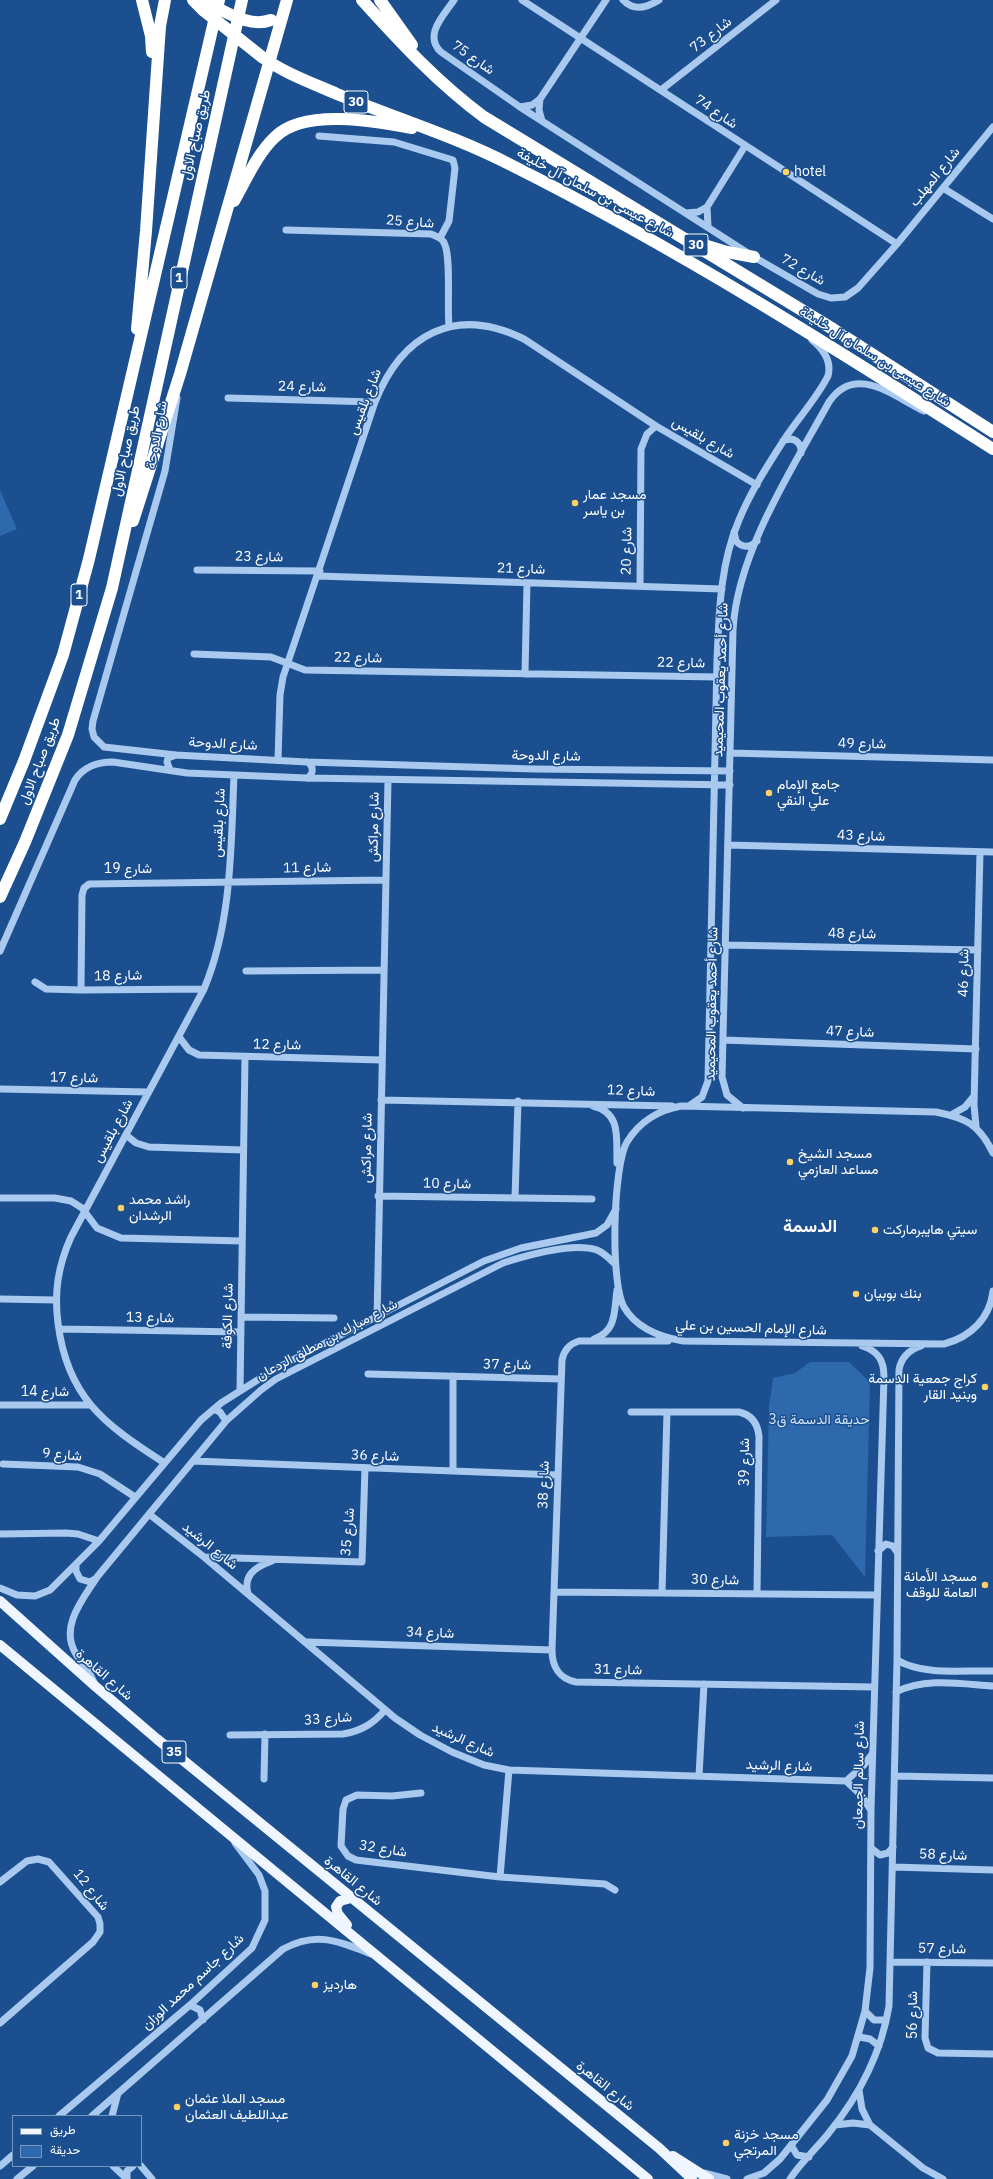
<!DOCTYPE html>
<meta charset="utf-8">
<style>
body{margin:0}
#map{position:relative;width:993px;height:2179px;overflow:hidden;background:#1b4f8f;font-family:"IBM Plex Sans",Vazirmatn,sans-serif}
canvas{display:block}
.legend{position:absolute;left:12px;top:2115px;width:130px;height:52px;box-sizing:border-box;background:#1b4f8f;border:1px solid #7695bc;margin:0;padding:5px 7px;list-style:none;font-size:12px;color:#fff}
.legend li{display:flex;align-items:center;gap:8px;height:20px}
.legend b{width:20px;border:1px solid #7695bc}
</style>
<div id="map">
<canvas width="993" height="2179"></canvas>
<ul class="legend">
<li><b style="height:5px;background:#f0f6ff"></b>طريق</li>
<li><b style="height:11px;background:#2e69ad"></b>حديقة</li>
</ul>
</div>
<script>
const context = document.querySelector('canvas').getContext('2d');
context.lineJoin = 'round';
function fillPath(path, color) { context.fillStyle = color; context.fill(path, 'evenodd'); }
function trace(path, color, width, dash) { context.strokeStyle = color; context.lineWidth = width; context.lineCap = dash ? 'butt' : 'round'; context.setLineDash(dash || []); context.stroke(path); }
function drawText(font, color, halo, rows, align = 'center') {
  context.font = font + ' "IBM Plex Sans",Vazirmatn,sans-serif'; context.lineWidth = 3; context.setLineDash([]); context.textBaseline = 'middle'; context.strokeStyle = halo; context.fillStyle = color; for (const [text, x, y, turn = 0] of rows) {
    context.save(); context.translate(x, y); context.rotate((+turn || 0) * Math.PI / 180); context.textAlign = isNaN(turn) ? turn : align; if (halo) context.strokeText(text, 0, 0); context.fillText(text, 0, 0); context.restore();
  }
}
fillPath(new Path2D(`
 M0,490L17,529L0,536Z
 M810,1362H849L870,1382L865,1577L832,1535L766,1537L769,1406L773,1378L795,1373Z`), '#2e69ad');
trace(new Path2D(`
 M454,0C444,15 423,35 441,52L520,107L754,257L818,294L831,298L845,297L858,288L897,244L993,127
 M522,0L897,244
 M623,0C634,12 648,7 659,0
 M661,90L776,0
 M540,99L539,110L542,121
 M520,107L532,105L540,99L606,0
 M319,136L394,142L453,160L455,168L449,221L440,238
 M943,188L993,219
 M707,207L708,227
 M686,213L698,212L707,207L745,146
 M286,230L431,234C438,237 443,238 445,245C451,260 447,306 449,326
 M177,398L165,471L93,721L92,729L94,737L104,747L176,755L307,762L534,769L730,771
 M228,398L375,402
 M783,441C793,436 802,442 801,453
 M734,532L736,541C742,548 750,548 757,541
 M197,570L320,571
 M318,576L722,589
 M640,586L641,449L647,434L656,426
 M194,654L271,657L305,670L717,677
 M525,674L527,583
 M730,753L993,760
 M278,760L280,695L283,677L375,402C402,334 455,305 524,339L656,426L757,485
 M170,770L167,762L168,758L176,755
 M307,778C314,774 314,766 307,762
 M728,845L993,852
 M726,945L978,950
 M0,951L75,780C84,766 98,762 113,762L187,773L307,778L730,785
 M246,971L384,970
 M35,982L46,989L81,990L204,989
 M81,990L82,895L84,888L89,884L386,880
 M179,1037L189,1050L199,1055L381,1060
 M723,1040L976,1049
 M0,1089L148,1092
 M381,1100L672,1106
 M593,1106C622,1113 616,1139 617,1163
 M689,1106L702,1097L708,1081L717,660C719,613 720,564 739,520C750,493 766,468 782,443C796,420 816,400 828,376C832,361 823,349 812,340
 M743,1108L727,1095L722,1077L733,630C737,553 792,469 829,402C855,363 893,396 924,411
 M951,1115L965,1107L974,1096
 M976,1126L974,1105L980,852
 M126,1135L136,1143L149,1147L243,1150
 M993,1153C979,1124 966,1118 936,1112L681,1106C659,1110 639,1122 627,1142C613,1166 610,1283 624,1307C636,1328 660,1337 683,1341L944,1344C971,1337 990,1318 993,1291
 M378,1196L592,1199
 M0,1198H55L71,1201L82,1208L97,1228L121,1238L242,1241
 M515,1198L518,1101
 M0,1299L56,1300
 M241,1317L334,1318
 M377,1320L388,780
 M59,1329L241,1332
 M594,1339C617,1331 614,1311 617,1290
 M668,1341H579C569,1344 564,1350 562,1360L552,1650C552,1666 559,1679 576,1682L874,1687
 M368,1374L561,1379
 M240,1391L245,1057
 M0,1405H90
 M214,1409L220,1412L226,1421
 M631,1412H739C752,1415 758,1424 759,1437L757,1594
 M193,1461L557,1475
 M163,1462C104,1424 67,1397 58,1323C54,1292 58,1266 71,1237L204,989C232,922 231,846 234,775
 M3,1464L78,1467L100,1474L135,1497
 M453,1471V1376
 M149,1514L204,1557L395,1718L420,1735L452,1752L484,1765L509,1770L846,1781L862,1796L870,1809
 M0,1534L66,1533L78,1534L99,1541
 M878,1551L886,1544L893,1546L897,1552
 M204,1557L362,1562L365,1468
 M76,1565V1571L80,1579L90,1582L95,1579
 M0,1588L17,1595L35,1596L50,1590L99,1541L201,1420L221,1403L275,1369L484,1261L521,1248L596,1233L607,1225L616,1209
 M554,1592L876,1595
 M662,1593L667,1412
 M248,1594C243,1575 255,1567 272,1561
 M307,1642L552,1650
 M897,1660C924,1676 963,1670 993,1671
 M95,1686C92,1673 83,1665 76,1654C59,1627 83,1599 97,1577L226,1421L261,1390L276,1379L503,1263C528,1255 572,1242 597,1250C604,1253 609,1258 614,1263
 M896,1692C925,1677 962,1684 993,1686
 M230,1735L343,1734C361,1731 373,1724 385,1710
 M699,1776L704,1684
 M895,1776L993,1778
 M264,1779L265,1734
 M846,1781L864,1765L872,1754
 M421,1793L392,1796L357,1795L346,1800L343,1809L341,1846L348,1856L356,1860L500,1877L605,1884L615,1890
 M871,1848L880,1855L888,1853L893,1847
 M893,1867L993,1870
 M500,1877L509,1770
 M0,1882L27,1861L38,1859L49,1862L98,1917L100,1924V1932L93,1942L0,2023
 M891,1962L993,1963
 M927,1962L925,2038L928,2048L938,2053L993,2054
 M190,2005L200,2010L203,2020
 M865,2011L874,2020H886
 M859,2037L870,2039L879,2046
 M859,2090L862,2109L870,2125L923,2168L943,2179
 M59,2116L190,2005L252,1948L265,1920V1891L259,1875L235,1843
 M92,2116L283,1949C317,1931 338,1941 371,1954
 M112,2116L118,2093
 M835,2125L853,2123L870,2125
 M791,2145L797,2155L809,2157
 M0,2166L13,2155
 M113,2166L127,2179
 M141,2166L152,2179
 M704,2173L727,2179
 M17,2179L33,2166
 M127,2179V2171L133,2166
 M747,2179L764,2173L780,2159L827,2100L852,2056L865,2011L870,1968L871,1810L884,1377C884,1360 878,1351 862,1346
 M790,2179C800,2163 816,2149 828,2134C859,2096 881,2055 889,2006L897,1660L899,1370C901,1357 909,1350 921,1346`), '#a9c9ee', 7);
trace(new Path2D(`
 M0,1601L95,1686L157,1739L659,2148L692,2179
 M0,1645C216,1823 431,2002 648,2179
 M347,1925L338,1914L336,1907L340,1901L351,1898
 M673,2156L709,2179`), '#f0f6ff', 10);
trace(new Path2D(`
 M142,0L151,36L152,52
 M193,0L203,10
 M362,0C400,42 438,83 484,117L833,329L993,432
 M380,0L412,45
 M262,57C284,73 312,83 337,94C395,118 455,136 511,165C677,248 836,349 993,449
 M234,201C246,180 257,154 275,137C304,108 375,121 412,128
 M704,245L727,252L754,257
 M137,329L146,231L160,26L165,0
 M133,521L180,374L287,0
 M0,819L24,761L63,655L89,559L219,0
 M0,897L25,842L68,735L112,588L242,0`), '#fff', 12);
trace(new Path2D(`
 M207,3C227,12 249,28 271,20
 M203,10L262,57`), '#fff', 12);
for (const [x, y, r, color] of [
 [786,172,4,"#ffd166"],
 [575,503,4,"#ffd166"],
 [769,793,4,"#ffd166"],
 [790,1162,4,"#ffd166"],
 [121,1208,4,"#ffd166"],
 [875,1230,4,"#ffd166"],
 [856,1294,4,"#ffd166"],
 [985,1387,4,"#ffd166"],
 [985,1585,4,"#ffd166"],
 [315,1985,4,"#ffd166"],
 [177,2107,4,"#ffd166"],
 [726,2143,4,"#ffd166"]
]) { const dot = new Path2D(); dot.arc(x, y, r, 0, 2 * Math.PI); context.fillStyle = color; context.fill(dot); trace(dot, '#1b4f8f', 1.5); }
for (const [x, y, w] of [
 [356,102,24],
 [696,245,24],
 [179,278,16],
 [79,595,16],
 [174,1752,24]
]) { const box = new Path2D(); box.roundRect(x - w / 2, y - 11, w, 22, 3); context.fillStyle = '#1b4f8f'; context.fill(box); trace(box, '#fff', 1); }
drawText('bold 13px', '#fff', null, [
 ["30",356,102],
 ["30",696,245],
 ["1",179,278],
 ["1",79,595],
 ["35",174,1752]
]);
drawText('14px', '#fff', '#1b4f8f', [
 ["شارع 73",711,35,-38],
 ["شارع 75",473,58,35],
 ["شارع 74",716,112,34],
 ["طريق صباح الاول",196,135,-77],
 ["شارع المهلب",935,177,-51],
 ["شارع عيسى بن سلمان آل خليفة",595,193,28],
 ["شارع 25",410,222,4],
 ["شارع 72",803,270,30],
 ["شارع عيسى بن سلمان آل خليفة",875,357,32],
 ["شارع 24",302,387,1],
 ["شارع بلقيس",365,402,-69],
 ["شارع الدوحة",157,435,-80],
 ["شارع بلقيس",703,438,30],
 ["طريق صباح الاول",126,451,-78],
 ["شارع 20",627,551,-89],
 ["شارع 23",259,557,1],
 ["شارع 21",521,569,2],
 ["شارع 22",358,658,1],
 ["شارع 22",681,663,1],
 ["شارع أحمد يعقوب المحيميد",721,680,-88],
 ["شارع الدوحة",223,744,3],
 ["شارع 49",862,744,1],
 ["شارع الدوحة",546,756,1],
 ["طريق صباح الاول",40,761,-69],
 ["شارع بلقيس",219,823,-87],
 ["شارع مراكش",374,827,-89],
 ["شارع 43",861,836,2],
 ["شارع 11",307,868,-1],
 ["شارع 19",128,869],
 ["شارع 48",852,934,1],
 ["شارع 46",964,973,-89],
 ["شارع 18",118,976,-1],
 ["شارع أحمد يعقوب المحيميد",712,1004,-89],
 ["شارع 47",850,1032,2],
 ["شارع 12",277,1045,1],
 ["شارع 17",74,1078,1],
 ["شارع 12",631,1091,2],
 ["شارع بلقيس",113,1131,-62],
 ["شارع مراكش",367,1148,-89],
 ["شارع 10",447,1184,1],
 ["شارع الكوفة",228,1316,-89],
 ["شارع 13",150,1318,1],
 ["شارع الإمام الحسين بن علي",751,1328,2],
 ["شارع مبارك بن مطلق الردعان",327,1340,-28],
 ["شارع 37",507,1365,1],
 ["شارع 14",45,1392],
 ["شارع 9",62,1455,5],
 ["شارع 36",375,1456,2],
 ["شارع 39",745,1462,-90],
 ["شارع 38",544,1485,-88],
 ["شارع 35",348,1532,-85],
 ["شارع الرشيد",210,1546,39],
 ["شارع 30",715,1580,1],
 ["شارع 34",430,1633,2],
 ["شارع 31",618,1670,1],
 ["شارع القاهرة",104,1675,41],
 ["شارع 33",328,1719,-4],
 ["شارع الرشيد",463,1740,24],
 ["شارع الرشيد",779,1766,2],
 ["شارع سالم الجمعان",859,1775,-89],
 ["شارع 32",383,1849,9],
 ["شارع 58",943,1855,2],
 ["شارع القاهرة",353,1881,39],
 ["شارع 12",91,1890,51],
 ["شارع 57",942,1949,1],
 ["شارع جاسم محمد الوزان",193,1982,-43],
 ["شارع 56",913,2015,-90],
 ["شارع القاهرة",605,2086,39]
]);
drawText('14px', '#fff', '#1b4f8f', [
 ["hotel",794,172],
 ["مسجد عمار",583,495],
 ["بن ياسر",583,511],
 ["جامع الإمام",777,785],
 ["علي النقي",777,801],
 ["مسجد الشيخ",798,1154],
 ["مساعد العازمي",798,1170],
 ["راشد محمد",129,1200],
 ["الرشدان",129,1216],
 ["سيتي هايبرماركت",883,1230],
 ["بنك بوبيان",864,1294],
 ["كراج جمعية الدسمة",977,1379,"right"],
 ["وبنيد القار",977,1395,"right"],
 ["مسجد الأمانة",977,1577,"right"],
 ["العامة للوقف",977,1593,"right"],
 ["هارديز",323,1985],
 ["مسجد الملا عثمان",185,2099],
 ["عبداللطيف العثمان",185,2115],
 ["مسجد خزنة",734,2135],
 ["المرتجي",734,2151]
], 'left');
drawText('14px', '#cfe3fa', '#1b4f8f', [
 ["حديقة الدسمة ق3",819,1420]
]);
drawText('bold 18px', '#fff', '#1b4f8f', [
 ["الدسمة",810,1227]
]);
</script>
